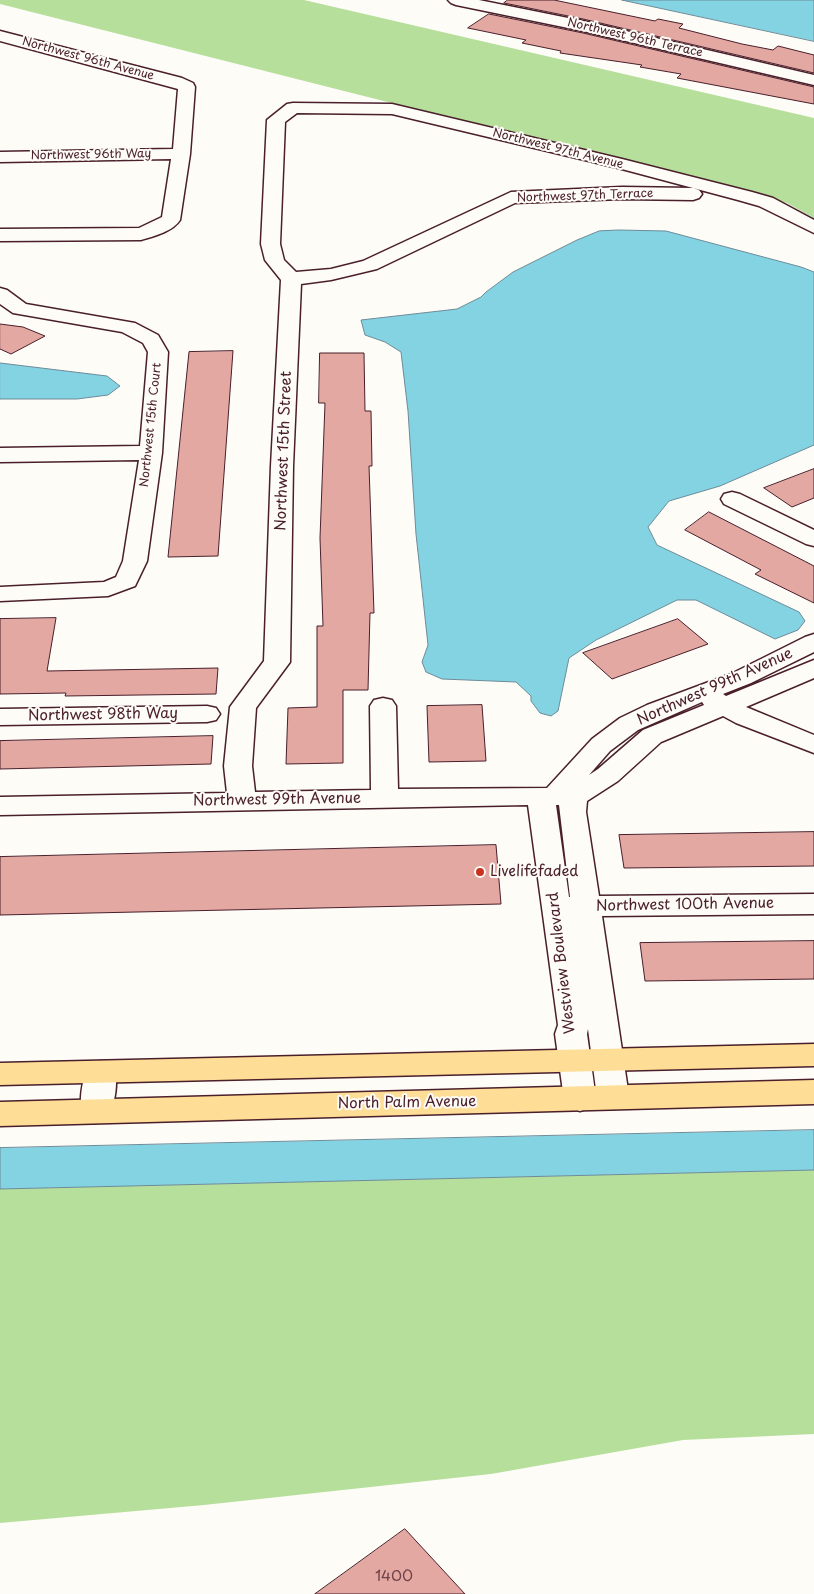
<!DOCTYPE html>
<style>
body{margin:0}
canvas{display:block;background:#fdfcf7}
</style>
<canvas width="814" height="1594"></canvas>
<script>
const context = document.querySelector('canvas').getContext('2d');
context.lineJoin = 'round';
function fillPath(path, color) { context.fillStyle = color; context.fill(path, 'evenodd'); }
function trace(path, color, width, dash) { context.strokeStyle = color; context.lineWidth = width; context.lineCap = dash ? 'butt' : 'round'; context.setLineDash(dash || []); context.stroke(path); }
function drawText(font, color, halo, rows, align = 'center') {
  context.font = font + ' "Playpen Sans",sans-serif'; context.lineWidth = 4; context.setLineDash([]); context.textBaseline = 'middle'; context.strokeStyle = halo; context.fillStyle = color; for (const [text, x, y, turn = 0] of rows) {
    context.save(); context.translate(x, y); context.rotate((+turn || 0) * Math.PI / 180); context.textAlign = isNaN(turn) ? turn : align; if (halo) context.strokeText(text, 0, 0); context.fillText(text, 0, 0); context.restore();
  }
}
fillPath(new Path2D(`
 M0,0H304L814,118V218L787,203L0,4Z
 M814,1170V1434L683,1440L491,1474L204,1505L0,1523V1189Z`), '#b7df9c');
const water = new Path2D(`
 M622,0H814V41Z
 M619,230L666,231L801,267L814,272V445L720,486L669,501L648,527L657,545L799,612L805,621L798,630L775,639L696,600H677L596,640L569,658L558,711L551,716L540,713L531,701V696L516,682L442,679L426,672L422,662L428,645L416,534L408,411L401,352L385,342L365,335L361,320L457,309L481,297L486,292L513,272L577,240L599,231Z
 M0,363L107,376L120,386L108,395L77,399H0Z
 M814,1130V1170L0,1189V1148Z`);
fillPath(water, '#84d3e2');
trace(water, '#6d8b99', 1);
const building = new Path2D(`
 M508,0H554L655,21L658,19L683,24L679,28L742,44L773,50L778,46L814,55V73L583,19L504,3Z
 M489,14L583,33L814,87V104L677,78L681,74L640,67L642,65L560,53L561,51L522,43L526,40L468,28Z
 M0,324L23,327L45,336L11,354L0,349Z
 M233,351L218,556L168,557L189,352Z
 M320,353H364L365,411H371L372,466H369L374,613H370L368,690H343V763L286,764L288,708L317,707V626H323L320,538L325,403H319Z
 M814,469V498L792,507L764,488Z
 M709,512L814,566V603L755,574L761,570L685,530Z
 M56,618L47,671L218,668L216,694L65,696L66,693L0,694V619Z
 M678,619L708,644L612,679L583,653Z
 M482,705L486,761L429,762L427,706Z
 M213,736L211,764L0,769V741Z
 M814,832V866L624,868L619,835Z
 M496,845L501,904L0,915V857Z
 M814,941V979L645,981L640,943Z
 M405,1529L465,1594H315Z`);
fillPath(building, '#e2a8a1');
trace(building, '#4a1f2b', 1);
const minor = new Path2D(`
 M448,0H479L583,21L814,75V85L583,31L456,5L451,3Z
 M0,31L182,78L193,83L195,87L190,154L180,220C172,232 154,236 141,240L0,241V229L139,228L162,217L171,159L0,162V152L173,149L178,89L0,41Z
 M293,103L392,104L622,159L752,192L773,198L814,220V233L759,206L738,200L618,168L392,114L297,113L285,122L280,244L284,260L296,272L331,269L363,261L511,192L622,187L693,188L699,190L702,194L699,198L693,200L622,199L515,203L377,269L331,280L301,284L293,466L290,662L256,708L252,766L255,792L371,790L370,706L374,700L383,698L392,700L396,706L398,789L547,788L592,739L620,718L647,705L733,673L805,637L814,634V652L751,683L723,694L726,696L814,660V678L746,707L814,735V753L736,723L723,716L661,742L618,781L587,801L586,812L599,896L814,894V914L602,916L629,1097L624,1105L613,1109L602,1105L597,1097L588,1029L587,1034L596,1099L591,1107L580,1111L569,1107L564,1099L555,1034L558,1025L528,805L0,815V797L227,793L224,766L230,707L264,661L271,466L281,280L265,260L261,244L267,120L287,104ZM702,702L704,705L643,730L598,769L589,775L610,751L638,730ZM556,805H559L570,897H569Z
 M0,288L7,290L26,304L135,323L158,335L168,352L162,453L147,561L135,586L108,596L0,601V587L104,582L116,577L123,561L139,460L0,462V448L140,446L148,352L143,343L122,332L13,313L0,304Z
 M732,492L740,494L814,530V546L806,544L724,504L721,499L724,494Z
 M207,706L216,708L220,714L216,720L207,722L0,725V709Z
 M101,1061L112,1064C120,1077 115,1106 107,1119L96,1123L85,1119C77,1106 82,1077 90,1064Z`);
const major = new Path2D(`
 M814,1044V1066L0,1085V1063Z
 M814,1080V1104L0,1126V1102Z`);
trace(minor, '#4a1f2b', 3);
trace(major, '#4a1f2b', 3);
fillPath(minor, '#fdfcf7');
fillPath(major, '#fedd96');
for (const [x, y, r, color] of [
 [480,872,5,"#c8321e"]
]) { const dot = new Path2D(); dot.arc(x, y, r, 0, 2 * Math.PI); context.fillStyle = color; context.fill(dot); trace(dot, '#fdfcf7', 2); }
drawText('12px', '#4a1f2b', '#fdfcf7', [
 ["Northwest 96th Terrace",635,38,13],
 ["Northwest 96th Avenue",88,59,15],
 ["Northwest 97th Avenue",558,149,14],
 ["Northwest 96th Way",91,155,-1],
 ["Northwest 97th Terrace",585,196,-2],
 ["Northwest 15th Court",151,425,-84]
]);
drawText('15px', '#4a1f2b', '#fdfcf7', [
 ["Northwest 15th Street",284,451,-88],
 ["Northwest 99th Avenue",715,687,-24],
 ["Northwest 98th Way",103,715,-1],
 ["Northwest 99th Avenue",277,800,-1],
 ["Northwest 100th Avenue",685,905,-1],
 ["Westview Boulevard",562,963,-97],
 ["North Palm Avenue",407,1103,-1]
]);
drawText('15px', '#4a1f2b', '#fdfcf7', [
 ["Livelifefaded",490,872]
], 'left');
drawText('15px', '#704148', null, [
 ["1400",394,1577]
]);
</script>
